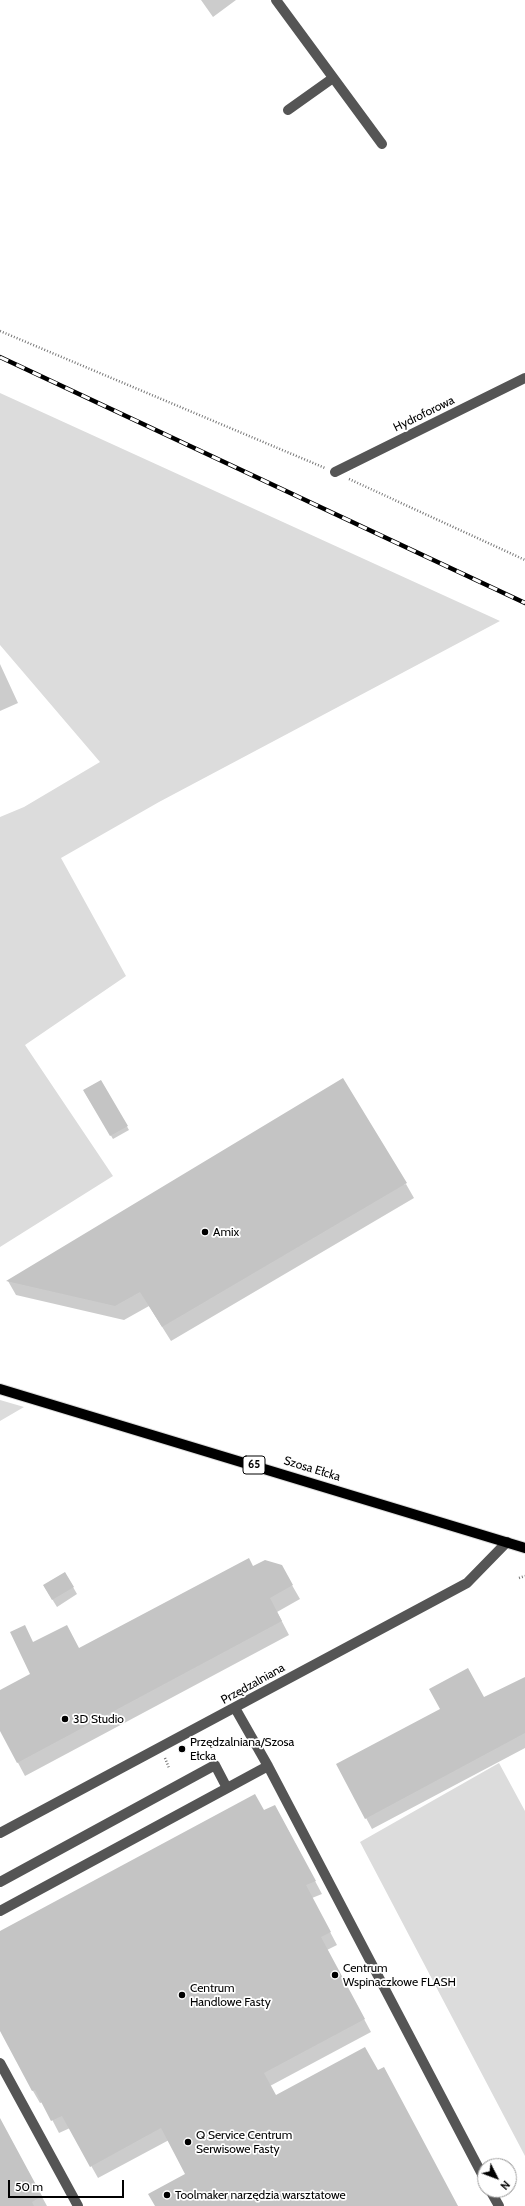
<!DOCTYPE html>
<meta charset="utf-8">
<style>
body{margin:0}
#map{position:relative;width:525px;height:2206px;overflow:hidden;background:#fff;font-family:Cabin,sans-serif}
canvas{display:block}
.north{position:absolute;left:477px;top:2158px;width:40px;height:40px;box-sizing:border-box;background:#fff;border:1px solid #999;border-radius:50%;rotate:132deg;font-size:11px;font-weight:700;line-height:16px;text-align:center;color:#000}
.north::after{content:'';display:block;margin:auto;width:14px;height:18px;background:#000;clip-path:polygon(50% 0,100% 100%,50% 72%,0 100%)}
.scale{position:absolute;left:8px;top:2180px;width:116px;height:18px;box-sizing:border-box;border:2px solid #000;border-top:0;padding-left:5px;font-size:12px;line-height:14px;white-space:nowrap;color:#000;-webkit-text-stroke:3px #fff;paint-order:stroke}
</style>
<div id="map">
<canvas width="525" height="2206"></canvas>
<div class="north">N</div>
<div class="scale">50 m</div>
</div>
<script>
const context = document.querySelector('canvas').getContext('2d');
context.lineJoin = 'round';
function fillPath(path, color) { context.fillStyle = color; context.fill(path, 'evenodd'); }
function trace(path, color, width, dash) { context.strokeStyle = color; context.lineWidth = width; context.lineCap = dash ? 'butt' : 'round'; context.setLineDash(dash || []); context.stroke(path); }
function drawText(font, color, halo, rows, align = 'center') {
  context.font = font + ' Cabin,sans-serif'; context.lineWidth = 3.5; context.setLineDash([]); context.textBaseline = 'middle'; context.strokeStyle = halo; context.fillStyle = color; for (const [text, x, y, turn = 0] of rows) {
    context.save(); context.translate(x, y); context.rotate((+turn || 0) * Math.PI / 180); context.textAlign = isNaN(turn) ? turn : align; if (halo) context.strokeText(text, 0, 0); context.fillText(text, 0, 0); context.restore();
  }
}
fillPath(new Path2D(`
 M0,393L500,621L159,802L61,858L126,976L25,1045L113,1176L0,1247V817L24,807L100,762L0,645Z
 M0,1400L24,1407L0,1421Z
 M499,1763L525,1811V2156L360,1842Z`), '#dcdcdc');
fillPath(new Path2D(`
 M201,0H236L213,17Z
 M0,664L18,703L0,711Z
 M101,1081L129,1130L113,1139L84,1091Z
 M406,1184L414,1198L171,1341L149,1306L124,1320L16,1295L8,1281Z
 M253,1567L289,1580L300,1599L277,1612L289,1635L25,1776L0,1729V1691L32,1674L33,1643L79,1649Z
 M65,1573L77,1594L57,1607L44,1586Z
 M525,1678V1748L372,1829L366,1818L484,1698Z
 M264,1812L282,1819L322,1894L312,1898L337,1945L327,1950L371,2032L270,2086L276,2096L458,2206H156L186,2174L169,2140L98,2178L70,2128L59,2133L43,2102L40,2103L33,2091L0,2029V1932Z
 M0,2120L47,2206H0Z`), '#0003');
fillPath(new Path2D(`
 M343,1078L407,1183L162,1327L140,1292L115,1306L6,1281Z
 M101,1080L128,1126L110,1136L83,1090Z
 M249,1558L253,1566L265,1560L282,1565L293,1585L270,1598L282,1621L17,1763L0,1731V1690L30,1674L10,1632L25,1625L33,1642L67,1625L79,1648Z
 M65,1572L74,1587L52,1600L43,1585Z
 M468,1668L484,1697L525,1677V1733L365,1819L336,1764L440,1709L429,1689Z
 M255,1794L264,1810L275,1805L316,1881L306,1885L331,1932L321,1937L365,2019L264,2073L276,2095L365,2047L378,2070L384,2067L458,2206H155L148,2194L185,2174L161,2128L90,2167L62,2116L51,2121L35,2090L32,2091L0,2031V1931Z
 M0,2118L42,2196L32,2202L34,2206H0Z`), '#c4c4c4');
const major = new Path2D(`
 M0,1389L525,1548`);
trace(major, '#dbdbdb', 12);
trace(new Path2D(`
 M0,331L325,468
 M349,479L525,560
 M519,1578L525,1576
 M165,1758L169,1768`), '#777', 2.5, [1, 2]);
trace(new Path2D(`
 M276,0L382,144
 M288,110L333,78
 M335,472L525,378
 M235,1708L268,1766L485,2180
 M0,1833L467,1583L507,1542
 M0,1882L215,1765L227,1788
 M0,1911L268,1766
 M0,2063L78,2206
 M490,2190L499,2206`), '#555', 10);
trace(major, '#000', 10);
const rail = new Path2D(`
 M0,357L525,603`);
trace(rail, '#000', 4.5);
trace(rail, '#fff', 3, [9]);
for (const [x, y, r, color] of [
 [205,1232,4,"#000"],
 [65,1719,4,"#000"],
 [182,1749,4,"#000"],
 [335,1975,4,"#000"],
 [182,1995,4,"#000"],
 [188,2142,4,"#000"],
 [167,2195,4,"#000"]
]) { const dot = new Path2D(); dot.arc(x, y, r, 0, 2 * Math.PI); context.fillStyle = color; context.fill(dot); trace(dot, '#fff', 1.5); }
for (const [x, y, w] of [
 [254,1465,22]
]) { const box = new Path2D(); box.roundRect(x - w / 2, y - 9, w, 18, 3); context.fillStyle = '#fff'; context.fill(box); trace(box, '#000', 1); }
drawText('bold 11px', '#000', null, [
 ["65",254,1465]
]);
drawText('12px', '#000', '#fff', [
 ["Hydroforowa",424,414,-26],
 ["Szosa Ełcka",312,1469,17],
 ["Przędzalniana",253,1684,-29]
]);
drawText('12px', '#000', '#fff', [
 ["Amix",213,1232],
 ["3D Studio",73,1719],
 ["Przędzalniana/Szosa",190,1742],
 ["Ełcka",190,1756],
 ["Centrum",343,1968],
 ["Wspinaczkowe FLASH",343,1982],
 ["Centrum",190,1988],
 ["Handlowe Fasty",190,2002],
 ["Q Service Centrum",196,2135],
 ["Serwisowe Fasty",196,2149],
 ["Toolmaker narzędzia warsztatowe",175,2195]
], 'left');
</script>
